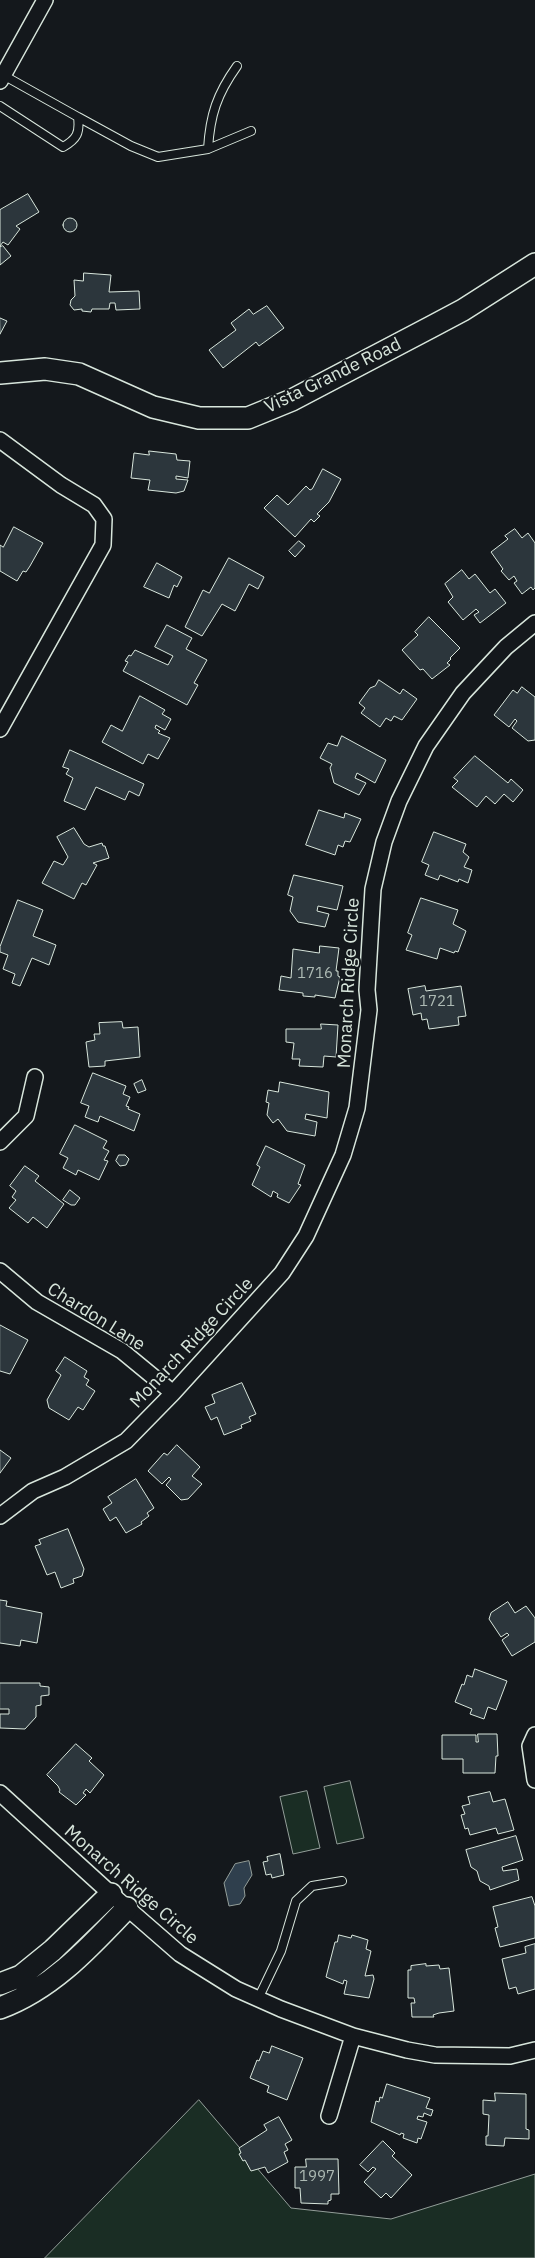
<!DOCTYPE html>
<style>
body{margin:0}
canvas{display:block;background:#14181c}
</style>
<canvas width="535" height="2258"></canvas>
<script>
const context = document.querySelector('canvas').getContext('2d');
context.lineJoin = 'round';
function fillPath(path, color) { context.fillStyle = color; context.fill(path, 'evenodd'); }
function trace(path, color, width, dash) { context.strokeStyle = color; context.lineWidth = width; context.lineCap = dash ? 'butt' : 'round'; context.setLineDash(dash || []); context.stroke(path); }
function drawText(font, color, halo, rows, align = 'center') {
  context.font = font + ' "IBM Plex Sans",sans-serif'; context.lineWidth = 4; context.setLineDash([]); context.textBaseline = 'middle'; context.strokeStyle = halo; context.fillStyle = color; for (const [text, x, y, turn = 0] of rows) {
    context.save(); context.translate(x, y); context.rotate((+turn || 0) * Math.PI / 180); context.textAlign = isNaN(turn) ? turn : align; if (halo) context.strokeText(text, 0, 0); context.fillText(text, 0, 0); context.restore();
  }
}
const green = new Path2D(`
 M350,1781L364,1838L337,1844L324,1787Z
 M307,1791L320,1848L293,1854L280,1797Z
 M199,2100L291,2208L391,2219L535,2174V2258H45Z`);
fillPath(green, '#1a2d24');
trace(green, '#939e99', 1);
const water = new Path2D(`
 M249,1861L252,1875L244,1888L245,1896L240,1904L229,1906L224,1883L235,1864Z`);
fillPath(water, '#2f3f4d');
trace(water, '#939e99', 1);
const building = new Path2D(`
 M28,194L39,212L16,226L20,229L8,245L3,242L0,246V210Z
 M63 225a7 7 0 1 1 14 0a7 7 0 1 1-14 0Z
 M3,246L11,256L0,265V247Z
 M84,273L111,275L109,292L139,291L140,309L116,310L115,303H110L109,309H92L91,312L82,311V309L74,310L70,305L71,300L75,296L74,280L83,281Z
 M267,306L284,328L259,346L256,342L223,368L209,350L236,330L231,323L249,309L253,314Z
 M0,318L7,321L0,334Z
 M149,451L176,454L177,460L190,461L188,478L176,476V479L188,480L184,491L176,493L148,490L150,480L131,478L134,453L149,455Z
 M323,469L341,479L329,502L317,514L320,516L314,522L311,519L295,537L264,508L277,495L288,505L306,486L310,490L312,489Z
 M14,527L43,543L30,566L26,572L23,571L17,581L0,571V545L3,547Z
 M515,529L522,538L528,533L535,543V588L533,590L531,587L522,594L514,583L517,581L514,576L509,580L501,571L503,569L491,552L508,539L505,536Z
 M299,541L305,546L295,557L289,551Z
 M229,558L264,577L258,589L249,584L235,611L222,604L202,636L185,627L203,590L209,593Z
 M157,563L182,577L177,587L174,585L169,598L144,587Z
 M462,570L469,579L475,574L490,593L495,589L506,603L480,623L474,615L479,612L476,609L463,620L448,602L453,597L445,584Z
 M429,617L460,648L450,658L451,659L447,663L450,665L432,679L423,669L420,670L402,650L418,635L415,632Z
 M167,625L192,638L186,649L207,660L194,683L198,685L187,705L123,671L128,662L125,661L129,655L131,656L135,650L168,665L173,656L155,647Z
 M379,680L400,694L403,689L417,699L402,720L394,716L391,721L386,718L380,727L361,713L365,708L359,703L370,688L375,686Z
 M522,687L535,697V740L528,741L512,728L517,721L515,719L509,727L494,715L513,690L517,693Z
 M140,696L165,710L162,714L171,719L165,730L156,725L155,728L160,731L158,733L170,738L158,759L148,754L143,764L102,742L111,725L122,731Z
 M342,736L386,760L375,783L357,773L355,778L366,783L359,795L334,783L330,768L332,764L320,758L328,743L337,746Z
 M70,750L144,784L139,796L129,791L125,800L96,787L85,810L64,801L73,778L66,774L69,769L63,767Z
 M475,756L508,783L511,779L523,790L513,802L504,794L495,804L486,796L477,807L452,787L458,781L454,778Z
 M319,810L344,818L345,813L361,819L350,842L345,841L343,847L338,845L335,855L306,845Z
 M74,828L84,844L89,847L102,843L103,846H105L109,858L93,863L97,865L86,885L82,883L74,899L42,883L54,861L63,865L68,857L57,837Z
 M434,832L466,844L463,852L469,857L464,867L472,870L468,883L459,879L458,882L440,875L438,880L425,875L429,865L422,862Z
 M294,875L343,886L337,910L318,906L317,911L329,914L325,927L298,922L290,911L293,897L288,895Z
 M421,898L458,910L453,924L466,931L458,952L455,951L454,953L440,948L437,959L406,950L412,935L408,933Z
 M18,900L43,910L33,936L56,945L49,965L32,958L20,986L12,983L15,974L3,969L8,955L0,952V947Z
 M320,946L339,948L336,971H338V976L340,977L335,998L315,995V997L303,996V993L279,990L281,976L291,978L293,949L319,953Z
 M425,986L426,991L461,986L466,1016L458,1017L459,1025L429,1029L427,1019L422,1020L421,1013L413,1015L408,989Z
 M122,1022L123,1028L138,1027L140,1057L105,1061V1066L89,1067L86,1042L95,1040L94,1034H100L99,1023Z
 M321,1024L338,1025L336,1057L324,1056L323,1067L299,1066L300,1059H292L294,1043L286,1042V1029H321Z
 M93,1073L126,1086L123,1094L130,1097L126,1106L129,1107L128,1109L140,1114L134,1131L100,1116L98,1122L85,1117L89,1106L81,1103Z
 M142,1080L146,1090L138,1093L134,1084Z
 M280,1082L329,1092L327,1118L306,1114L305,1119L317,1122L315,1136L287,1131L278,1119L273,1123L267,1115L269,1103L266,1102L268,1090L278,1092Z
 M75,1125L107,1141L103,1148L109,1151L104,1160L108,1161L99,1180L78,1170L76,1175L63,1168L68,1158L60,1154Z
 M266,1146L305,1165L298,1184L301,1185L289,1203L277,1197L278,1194L273,1191L271,1197L252,1185L260,1167L257,1165Z
 M119,1155H125L129,1159L126,1165L120,1166L116,1161Z
 M25,1166L39,1176L35,1181L64,1204L47,1228L33,1217L28,1223L9,1208L16,1200L12,1197L16,1191L10,1186Z
 M70,1190L80,1198L75,1205H71L63,1200Z
 M0,1325L28,1340L10,1374L0,1371Z
 M65,1357L87,1371L84,1377L89,1380L86,1385L95,1391L83,1410L78,1407L69,1420L49,1408L47,1400L61,1375L56,1371Z
 M242,1383L256,1414L249,1417L251,1421L241,1425L242,1428L224,1435L217,1417L211,1420L205,1407L215,1403L212,1395Z
 M177,1445L200,1467L192,1476L202,1484L188,1499L181,1500L166,1485L171,1479L169,1477L162,1484L148,1471L164,1453L167,1455Z
 M0,1450L11,1458L0,1473Z
 M136,1479L154,1508L147,1513L149,1516L141,1522L142,1524L126,1533L116,1517L110,1521L103,1509L112,1503L108,1497Z
 M68,1529L84,1569L82,1576L73,1579L74,1583L61,1588L55,1572L47,1575L35,1546L41,1544L39,1540Z
 M0,1600L7,1601L6,1606L42,1613L37,1643L21,1640L20,1646L0,1643Z
 M508,1602L515,1613L526,1606L535,1618V1642L512,1656L502,1640L509,1635L507,1633L501,1637L489,1619L491,1613Z
 M475,1669L507,1681L496,1710L488,1707L484,1719L470,1714L472,1709L455,1702L462,1684L464,1685L467,1675L472,1677Z
 M0,1683H40V1686L49,1687V1695L41,1696V1705L36,1706V1717L25,1729L0,1728V1714H9V1709H0Z
 M478,1734H497L498,1756H496L495,1773H463V1759H442V1735H476V1742H478Z
 M76,1744L92,1758L89,1761L104,1775L90,1793L86,1789L83,1793L86,1795L76,1805L59,1792L60,1790L58,1786L47,1775Z
 M490,1792L493,1802L505,1799L514,1830L498,1834L496,1828L470,1835L468,1828L465,1829L461,1815L465,1814L462,1806L470,1804L468,1797Z
 M516,1836L523,1860L502,1867L503,1871L517,1869L519,1880L490,1890L489,1886L480,1881L477,1871L471,1867L466,1850Z
 M280,1854L284,1875L272,1878L271,1874L266,1875L263,1862L268,1861L267,1857Z
 M532,1897L535,1906V1938L500,1947L495,1928L498,1927L493,1907Z
 M339,1935L351,1938L352,1935L368,1940L366,1949L371,1951L365,1976L373,1975L374,1979L369,1998L344,1994L347,1981L344,1980L343,1984L326,1977L335,1942H337Z
 M535,1944V1989L518,1994L516,1987L509,1989L502,1959L526,1953L525,1947Z
 M426,1964V1966L439,1965L440,1969L449,1968L454,2011L439,2013L433,2015L434,2017H412L411,2003H415L414,1998H408V1970H411V1966Z
 M272,2046L303,2058L287,2100L267,2092L269,2086L250,2078L257,2060L259,2061L263,2051L269,2053Z
 M387,2084L430,2098L426,2108L433,2110L431,2116L424,2113L423,2117L418,2116L417,2119L427,2122L421,2139L418,2138L417,2143L403,2138L404,2134L401,2133L400,2135L371,2122L376,2101L379,2102L380,2097L382,2098Z
 M495,2093L526,2094V2129L529,2130V2139L505,2138L504,2146L486,2145V2136H488L489,2115L483,2114V2100L495,2101Z
 M279,2117L292,2140L285,2144L288,2150L284,2152L288,2162L268,2173L265,2167L251,2171L245,2160L243,2161L239,2154L241,2153L239,2148L267,2130L264,2125Z
 M383,2141L395,2153L392,2156L412,2175L391,2198L386,2193L381,2198L364,2182L376,2169L373,2167L368,2172L360,2165Z
 M306,2159H338L339,2194H331V2200L328,2201V2204L301,2203L300,2188H295V2167H306Z`);
fillPath(building, '#2c363c');
trace(building, '#d8e6dc', 1);
const lane = new Path2D(`
 M0,106L63,147C77,139 80,133 78,117L3,75
 M78,117L131,146L158,157L208,149L251,131
 M208,149C210,115 217,94 237,66
 M258,1999L281,1951L296,1901L312,1886L342,1881`);
const street = new Path2D(`
 M0,81L45,0
 M0,440L61,485L94,505L104,519L103,545L0,729
 M0,1142L26,1116L35,1077
 M0,1271L37,1302L122,1351L173,1393
 M0,1516L33,1491L65,1477L126,1441L173,1393L282,1273L306,1236L343,1155L357,1108L369,1010L367,990L373,889L384,842L399,801L426,746L463,693L506,647L535,623
 M535,1735L530,1746L535,1780
 M0,1793L111,1894L180,1954L236,1989L281,2009L353,2036L407,2050L435,2055L510,2056L535,2050
 M329,2116L353,2036`);
const secondary = new Path2D(`
 M0,373L45,369L79,374L153,407L199,418H248L292,400L431,327L463,310L535,264
 M0,1984L21,1976L53,1950L111,1894
 M0,2008C52,1989 90,1947 127,1908`);
trace(lane, '#d8e6dc', 10);
trace(street, '#d8e6dc', 18);
trace(secondary, '#d8e6dc', 24);
trace(lane, '#14181c', 8);
trace(street, '#14181c', 15);
trace(secondary, '#14181c', 21);
drawText('15px', '#adbab4', null, [
 ["1716",315,974],
 ["1721",437,1002],
 ["1997",317,2177]
]);
drawText('18px', '#d8e6dc', '#14181c', [
 ["Vista Grande Road",333,376,-26],
 ["Monarch Ridge Circle",349,983,-87],
 ["Chardon Lane",96,1317,32],
 ["Monarch Ridge Circle",192,1343,-47],
 ["Monarch Ridge Circle",131,1885,41]
]);
</script>
